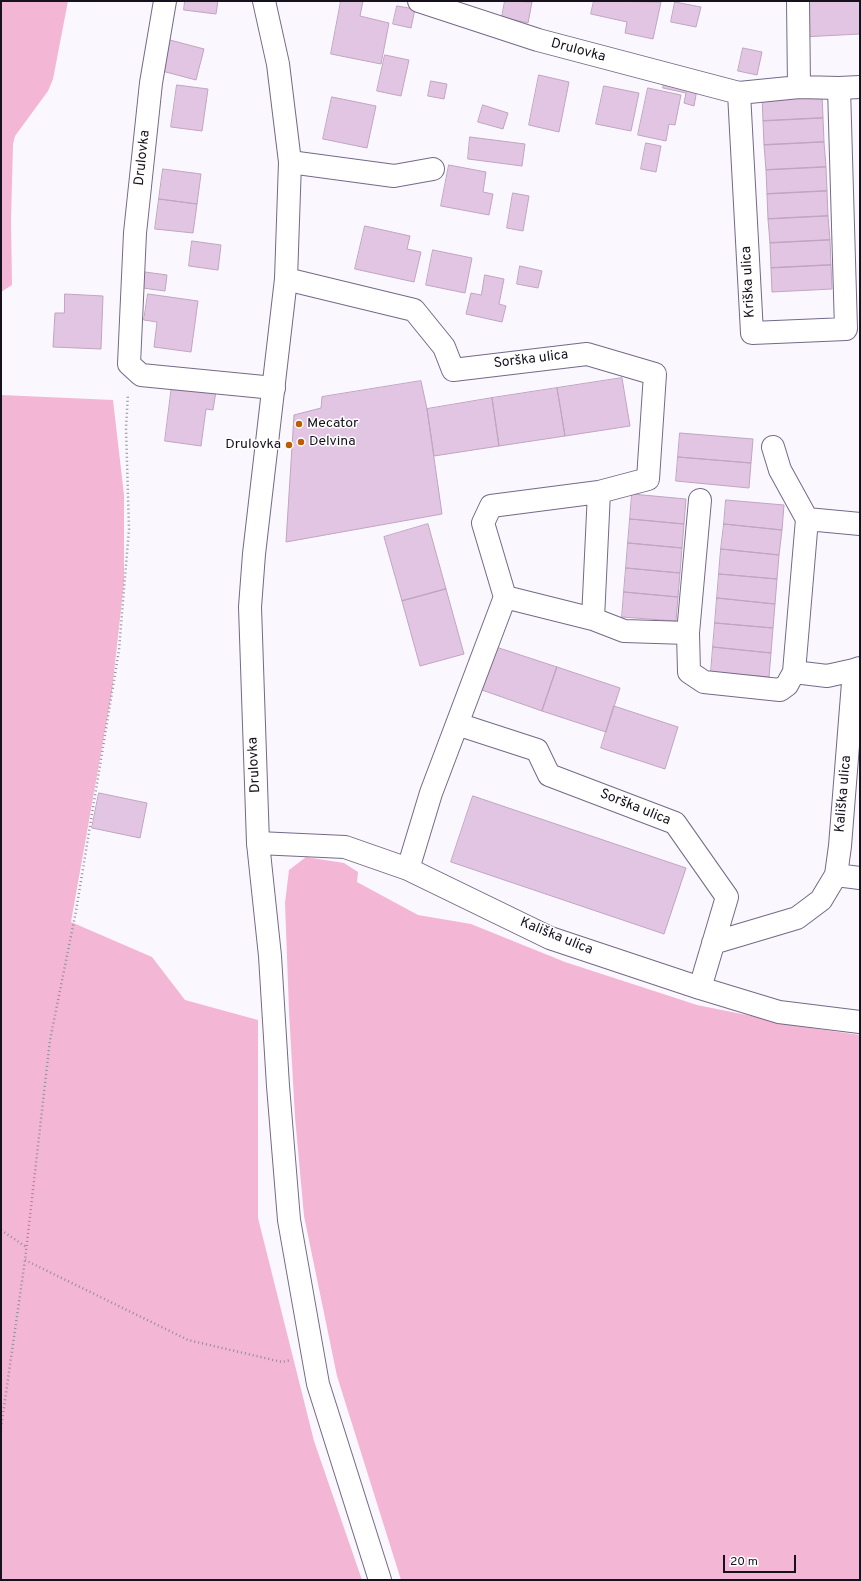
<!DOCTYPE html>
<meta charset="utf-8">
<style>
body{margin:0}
#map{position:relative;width:861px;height:1581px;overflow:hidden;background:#faf7ff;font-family:Overpass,sans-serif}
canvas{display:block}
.frame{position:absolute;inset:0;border:2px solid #16111d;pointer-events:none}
.scale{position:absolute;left:723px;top:1555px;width:73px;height:18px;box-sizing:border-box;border:2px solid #16111d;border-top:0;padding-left:5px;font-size:12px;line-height:14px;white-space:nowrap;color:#16111d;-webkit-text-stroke:3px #fff;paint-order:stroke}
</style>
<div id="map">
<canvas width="861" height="1581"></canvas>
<div class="frame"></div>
<div class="scale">20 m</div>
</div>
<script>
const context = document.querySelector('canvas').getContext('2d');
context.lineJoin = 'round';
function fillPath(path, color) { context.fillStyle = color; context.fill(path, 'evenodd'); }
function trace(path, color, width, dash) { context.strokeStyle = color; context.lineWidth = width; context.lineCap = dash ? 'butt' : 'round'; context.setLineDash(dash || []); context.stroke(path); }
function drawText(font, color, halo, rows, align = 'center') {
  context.font = font + ' Overpass,sans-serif'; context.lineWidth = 3; context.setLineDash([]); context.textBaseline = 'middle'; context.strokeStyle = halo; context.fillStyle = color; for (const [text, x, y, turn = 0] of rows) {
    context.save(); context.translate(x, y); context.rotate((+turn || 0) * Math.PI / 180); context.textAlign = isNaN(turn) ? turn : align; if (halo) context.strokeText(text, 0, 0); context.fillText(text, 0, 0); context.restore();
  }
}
fillPath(new Path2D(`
 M1,1H68L53,79L48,91L15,136L13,144L11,220L12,285L1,292Z
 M1,395L113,400L124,495V582L112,691L71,922L152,957L185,1000L258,1020V1218L314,1441L362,1580H1Z
 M306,857L344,863L358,872L357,882L418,915L471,924L565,962L697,1005L811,1028L860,1035V1580H401L337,1376L304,1216L295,1117L289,1011L285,903L289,870Z`), '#f4b6d5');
const building = new Path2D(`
 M185,1H218L216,14L184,10Z
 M341,1H363L360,16L389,23L381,64L331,54Z
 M505,1L532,2L528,23L502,17Z
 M594,1L661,2L653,39L625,33L627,22L591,14Z
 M801,1H860V34L802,37Z
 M675,2L701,7L696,27L671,22Z
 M397,6L415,9L411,28L393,24Z
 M170,40L204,49L196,80L162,71Z
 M743,48L762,52L757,75L738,71Z
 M385,55L409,60L401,96L377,91Z
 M539,75L569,82L559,132L529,125Z
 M666,77L698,84L694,106L684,103L686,93L663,88Z
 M431,81L447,84L444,99L428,96Z
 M177,85L208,89L202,131L171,127Z
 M604,86L639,93L631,131L596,124Z
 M648,88L681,95L675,125L669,124L666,141L638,135Z
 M822,93L823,118L763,121L762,96Z
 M332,97L376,106L367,148L323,139Z
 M483,105L508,113L503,129L478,122Z
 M823,118L824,142L764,145L763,121Z
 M470,137L525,144L522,166L468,159Z
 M824,142L826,167L766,170L764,145Z
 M646,143L661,146L656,172L641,169Z
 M449,165L486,172L483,192L493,194L489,215L441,206Z
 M826,167L827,191L767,194L766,170Z
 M163,169L201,174L197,204L159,199Z
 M827,191L828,216L768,219L767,194Z
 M513,193L529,196L523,231L507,228Z
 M159,199L197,204L193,233L155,229Z
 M828,216L830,240L770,243L768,219Z
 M365,226L410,236L407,249L421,252L414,282L355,269Z
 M830,240L831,265L771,268L770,243Z
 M192,241L221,245L218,270L189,266Z
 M433,250L472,258L465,293L426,285Z
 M831,265L832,289L772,292L771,268Z
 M520,266L542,271L538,288L517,284Z
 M145,272L167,275L165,291L143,288Z
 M485,275L504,279L499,304L506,306L502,322L466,314L471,293L481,295Z
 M65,294L103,296L101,349L53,347L55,313H64Z
 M148,294L198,301L191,352L154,347L157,322L144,320Z
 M622,378L630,426L565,436L557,388Z
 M421,381L427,409L442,514L286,542L294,415L321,408L322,397Z
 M172,385L216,391L213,410L206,409L201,446L165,441Z
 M557,388L565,436L499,446L492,398Z
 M492,398L499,446L434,456L427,409Z
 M680,433L753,439L751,463L678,457Z
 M678,457L751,463L749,488L676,481Z
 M632,494L686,499L684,524L630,519Z
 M726,500L784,505L782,530L724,524Z
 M630,519L684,524L682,548L628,543Z
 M428,524L446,589L402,601L384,537Z
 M724,524L782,530L779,555L721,549Z
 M628,543L682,548L680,573L626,568Z
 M721,549L779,555L777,579L719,574Z
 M626,568L680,573L678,597L624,592Z
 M719,574L777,579L775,604L717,598Z
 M446,589L464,654L420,666L402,601Z
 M624,592L678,597L676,621L622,617Z
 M717,598L775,604L773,628L715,623Z
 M715,623L773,628L771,653L713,647Z
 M493,646L557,667L542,711L479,689Z
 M713,647L771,653L769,677L711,672Z
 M557,667L620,688L606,732L542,711Z
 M614,706L678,727L665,769L601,748Z
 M99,793L147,803L140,838L92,828Z
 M473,796L686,868L664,934L451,862Z`);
fillPath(building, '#e1c5e2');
trace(building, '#c0a5c1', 1);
const street = new Path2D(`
 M165,1L151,83L135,233L129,364L141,375L274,388
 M419,1L538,40L739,93
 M798,1L799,87
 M799,87L839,88L846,329L752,333L739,93Z
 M839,88L860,87
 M290,162L394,176L433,169
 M286,279L414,310L444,347L453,370L587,354L655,374L648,479L599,492L491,506L483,523L505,597L431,793L408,869
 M773,447L780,470L807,519
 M700,500L688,633L689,672L704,682L780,690L787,685L794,672L807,519
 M807,519L860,524
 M505,597L593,619L624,631L688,633
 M593,619L599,492
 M860,668L854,670L840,846L836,875L860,878
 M794,672L827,676L854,670
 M457,724L537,750L549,775L675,823L727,897L700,988
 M258,843L345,847L408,869L550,938L700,988L779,1012L860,1022
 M713,943L797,918L821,900L836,875`);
const secondary = new Path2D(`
 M264,1L278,64L290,162L286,279L254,554L250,607L258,843L270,956L278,1086L289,1220L318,1384L380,1580`);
trace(street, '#756988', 24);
trace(secondary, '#756988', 24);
trace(new Path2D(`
 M1,1230L26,1247
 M25,1260L188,1340L282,1362L291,1360
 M1,1428L25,1260L50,1040L76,911L119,650L129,529L126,428L128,394`), '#908d96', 2.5, [1, 3]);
trace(street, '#fff', 22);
trace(secondary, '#fff', 22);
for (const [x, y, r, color] of [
 [299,424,4,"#b95e01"],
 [301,442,4,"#b95e01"],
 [289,445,4,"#b95e01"]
]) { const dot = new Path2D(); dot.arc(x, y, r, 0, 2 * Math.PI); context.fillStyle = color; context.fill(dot); trace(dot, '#fff', 1.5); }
drawText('14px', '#16111d', '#fff', [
 ["Drulovka",578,51,15],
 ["Drulovka",143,158,-84],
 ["Kriška ulica",749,282,-93],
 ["Sorška ulica",531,360,-7],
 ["Drulovka",255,765,-93],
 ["Kališka ulica",844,794,-85],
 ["Sorška ulica",635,808,22],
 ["Kališka ulica",556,937,22]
]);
drawText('14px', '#16111d', '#fff', [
 ["Mecator",307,424],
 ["Delvina",309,442],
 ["Drulovka",281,445,"right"]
], 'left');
</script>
